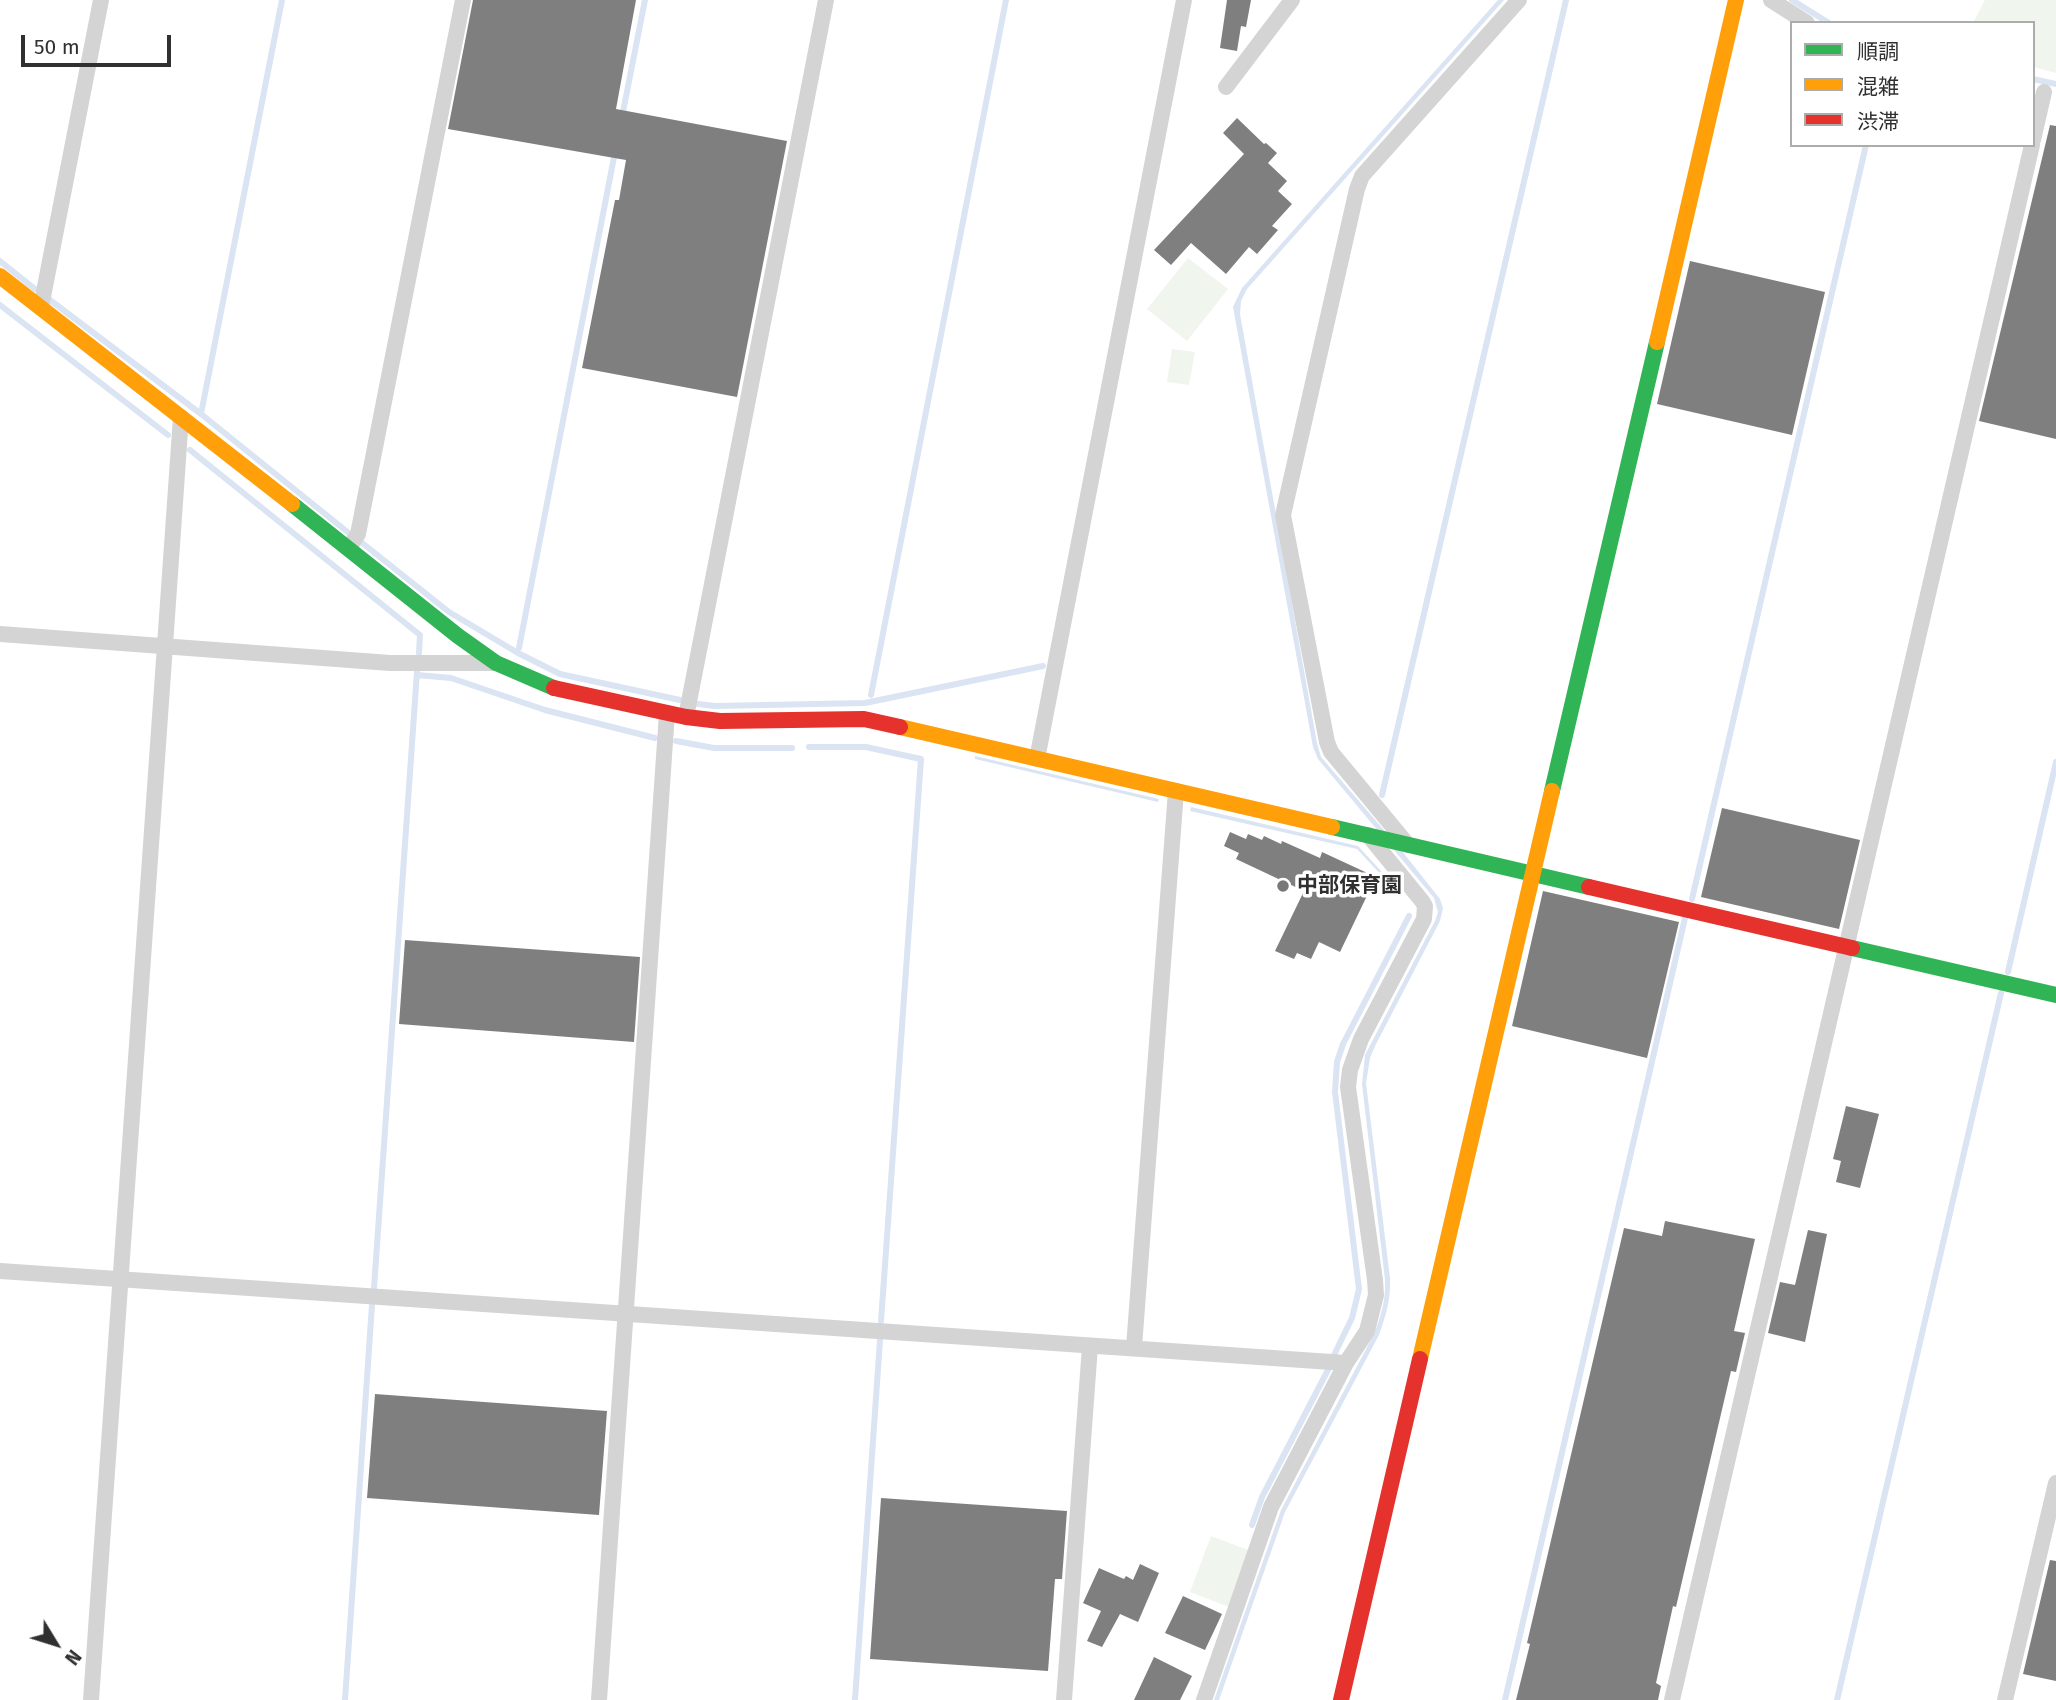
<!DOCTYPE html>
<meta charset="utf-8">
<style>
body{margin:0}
#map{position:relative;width:2056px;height:1700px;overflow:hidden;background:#fff;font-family:"Fira Sans","Noto Sans JP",sans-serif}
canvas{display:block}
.legend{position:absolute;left:1790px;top:21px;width:245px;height:126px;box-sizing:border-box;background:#fff;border:2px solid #acacac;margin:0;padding:9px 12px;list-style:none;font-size:21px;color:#303030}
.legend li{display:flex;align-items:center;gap:14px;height:35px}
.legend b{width:35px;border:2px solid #acacac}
.north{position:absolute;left:21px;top:1609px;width:70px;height:70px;-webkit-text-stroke:5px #fff;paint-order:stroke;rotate:128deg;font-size:19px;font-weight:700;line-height:28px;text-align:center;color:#303030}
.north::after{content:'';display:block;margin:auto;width:24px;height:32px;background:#303030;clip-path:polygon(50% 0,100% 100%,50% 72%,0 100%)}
.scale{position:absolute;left:21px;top:35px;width:150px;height:32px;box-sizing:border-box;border:4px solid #303030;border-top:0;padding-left:9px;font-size:21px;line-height:24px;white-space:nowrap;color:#303030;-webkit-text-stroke:5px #fff;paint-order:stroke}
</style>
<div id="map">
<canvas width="2056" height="1700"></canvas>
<ul class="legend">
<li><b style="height:9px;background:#30b455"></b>順調</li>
<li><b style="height:9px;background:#ff9f0a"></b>混雑</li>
<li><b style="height:9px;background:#e5322d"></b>渋滞</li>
</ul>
<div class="north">N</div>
<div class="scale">50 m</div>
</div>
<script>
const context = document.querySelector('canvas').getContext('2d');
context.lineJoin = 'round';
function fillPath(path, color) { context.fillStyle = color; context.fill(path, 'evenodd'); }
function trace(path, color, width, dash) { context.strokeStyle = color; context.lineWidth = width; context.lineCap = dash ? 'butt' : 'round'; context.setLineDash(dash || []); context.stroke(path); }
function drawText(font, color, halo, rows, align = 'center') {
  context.font = font + ' "Fira Sans","Noto Sans JP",sans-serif'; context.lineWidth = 7; context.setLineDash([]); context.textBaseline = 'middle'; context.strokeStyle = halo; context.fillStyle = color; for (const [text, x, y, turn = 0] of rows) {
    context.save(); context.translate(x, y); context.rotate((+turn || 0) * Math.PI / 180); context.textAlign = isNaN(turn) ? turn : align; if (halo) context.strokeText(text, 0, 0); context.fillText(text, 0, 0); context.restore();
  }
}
fillPath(new Path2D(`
 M1985,0H2056V73L2033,67V23H1973Z
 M1188,258L1228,289L1187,341L1147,309Z
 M1172,349L1195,352L1189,385L1167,382Z
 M1211,1536L1248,1550L1229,1607L1190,1592Z`), '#f0f5ed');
fillPath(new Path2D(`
 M1498,0H1504L1247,289L1241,301L1240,314L1317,743L1321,757L1402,851L1440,899L1443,908L1440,921L1375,1046L1370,1058L1366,1083L1390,1278C1391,1299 1386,1315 1379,1335L1285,1512L1219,1700H1214L1281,1510L1374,1334C1381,1316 1386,1300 1385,1280L1362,1084L1365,1055L1435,921L1438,912L1434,898L1318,759L1313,747L1233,307L1242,288Z
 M975,756L1159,799L1158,802L975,759Z
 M1191,807L1358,846L1383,873L1381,875L1357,849L1190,811Z`), '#dae4f2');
trace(new Path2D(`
 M1792,0L1829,23
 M2033,79L2056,84
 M622,117L645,0
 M0,261L35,289
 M46,297L201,414L350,534
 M0,305L168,435
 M201,414L282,0
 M190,450L420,635L419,653
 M361,542L449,612L518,653L560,674L680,700
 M519,648L615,152
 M417,675L451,678L545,710L655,738
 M871,695L1006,0
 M698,704L715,706L865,703L1043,666
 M676,741L714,748H792
 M809,747H866L921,759L881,1321
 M1382,795L1566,0
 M1692,899L1866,145
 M2008,972L2056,762
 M374,1288L417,672
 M1334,1355L1352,1318L1359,1289L1335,1092L1337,1062L1343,1044L1409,916
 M1252,1525L1262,1497L1330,1366
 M345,1700L372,1305
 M855,1700L880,1340
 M1505,1700L1685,918
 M1837,1700L2001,993`), '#dae4f2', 6);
fillPath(new Path2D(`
 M473,0H636L616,109L787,141L737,397L582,368L615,200H619L626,160L448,129Z
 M1227,0H1251L1246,27L1241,26L1237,51L1220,48Z
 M1237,118L1264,144L1266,143L1277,153L1268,163L1287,181L1278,191L1292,204L1272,226L1278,230L1257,254L1249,247L1226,274L1191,243L1171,265L1154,250L1244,154L1223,133Z
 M2050,125L2056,126V439L1979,421Z
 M1690,261L1825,292L1792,435L1657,404Z
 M1722,808L1860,840L1839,929L1701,897Z
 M1230,832L1246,839L1248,834L1262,840L1264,836L1281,844L1282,841L1320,858L1322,852L1376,877L1340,952L1319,942L1311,959L1297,953L1294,959L1275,951L1304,891L1236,859L1239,853L1224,846Z
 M1543,891L1679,922L1647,1058L1512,1026Z
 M405,940L640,957L634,1042L399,1024Z
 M1846,1106L1879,1114L1860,1188L1836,1182L1841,1161L1833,1159Z
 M1665,1221L1755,1239L1734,1331L1745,1333L1736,1372L1731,1371L1676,1607L1673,1606L1656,1683L1661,1686L1658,1700H1516L1530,1644L1527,1643L1624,1228L1662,1236Z
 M1808,1230L1827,1234L1805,1342L1768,1333L1780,1282L1795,1285Z
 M375,1394L607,1411L599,1515L367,1498Z
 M881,1498L1067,1511L1062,1579H1055L1048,1671L870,1659Z
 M2050,1560L2056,1561V1681L2023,1674Z
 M1140,1564L1159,1573L1138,1622L1120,1614L1102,1647L1087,1641L1101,1611L1083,1603L1099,1568L1124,1579L1126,1576L1133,1580Z
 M1183,1596L1222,1614L1205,1650L1165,1633Z
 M1154,1657L1192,1676L1180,1700H1134Z`), '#7f7f7f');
trace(new Path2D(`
 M1771,0L1807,23
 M1226,87L1292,0
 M2033,140L2044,92
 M41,307L101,0
 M349,548L358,534L463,0
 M0,634L390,663H496
 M686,717L826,0
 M1037,759L1184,0
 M1408,845L1331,752L1327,742L1283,515L1357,189L1362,176L1519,0
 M0,1271L1346,1363
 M1134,1347L1176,791
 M91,1700L181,417
 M599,1700L667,713
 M1064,1700L1090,1346
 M1204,1700L1271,1507L1346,1363L1367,1331L1376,1295L1375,1280L1348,1087L1350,1070L1361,1039L1424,919L1425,906L1422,901L1368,835
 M1672,1700L2032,145
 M2005,1700L2056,1483`), '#d4d4d4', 16);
trace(new Path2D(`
 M292,504L458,636L496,663L554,688
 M1552,791L1657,342
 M1332,827L1589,887
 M1852,948L2056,995`), '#30b455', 16);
trace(new Path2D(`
 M0,276L292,504
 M1657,342L1736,0
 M900,727L1332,827
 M1420,1359L1552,791`), '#ff9f0a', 16);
trace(new Path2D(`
 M554,688L686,717L720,721L864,719L900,727
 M1589,887L1852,948
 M1341,1700L1420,1359`), '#e5322d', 16);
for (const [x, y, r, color] of [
 [1283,886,7,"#787878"]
]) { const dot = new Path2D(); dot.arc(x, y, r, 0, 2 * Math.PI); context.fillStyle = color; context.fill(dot); trace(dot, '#fff', 2.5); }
drawText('bold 21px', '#303030', '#fff', [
 ["中部保育園",1297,886]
], 'left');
</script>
